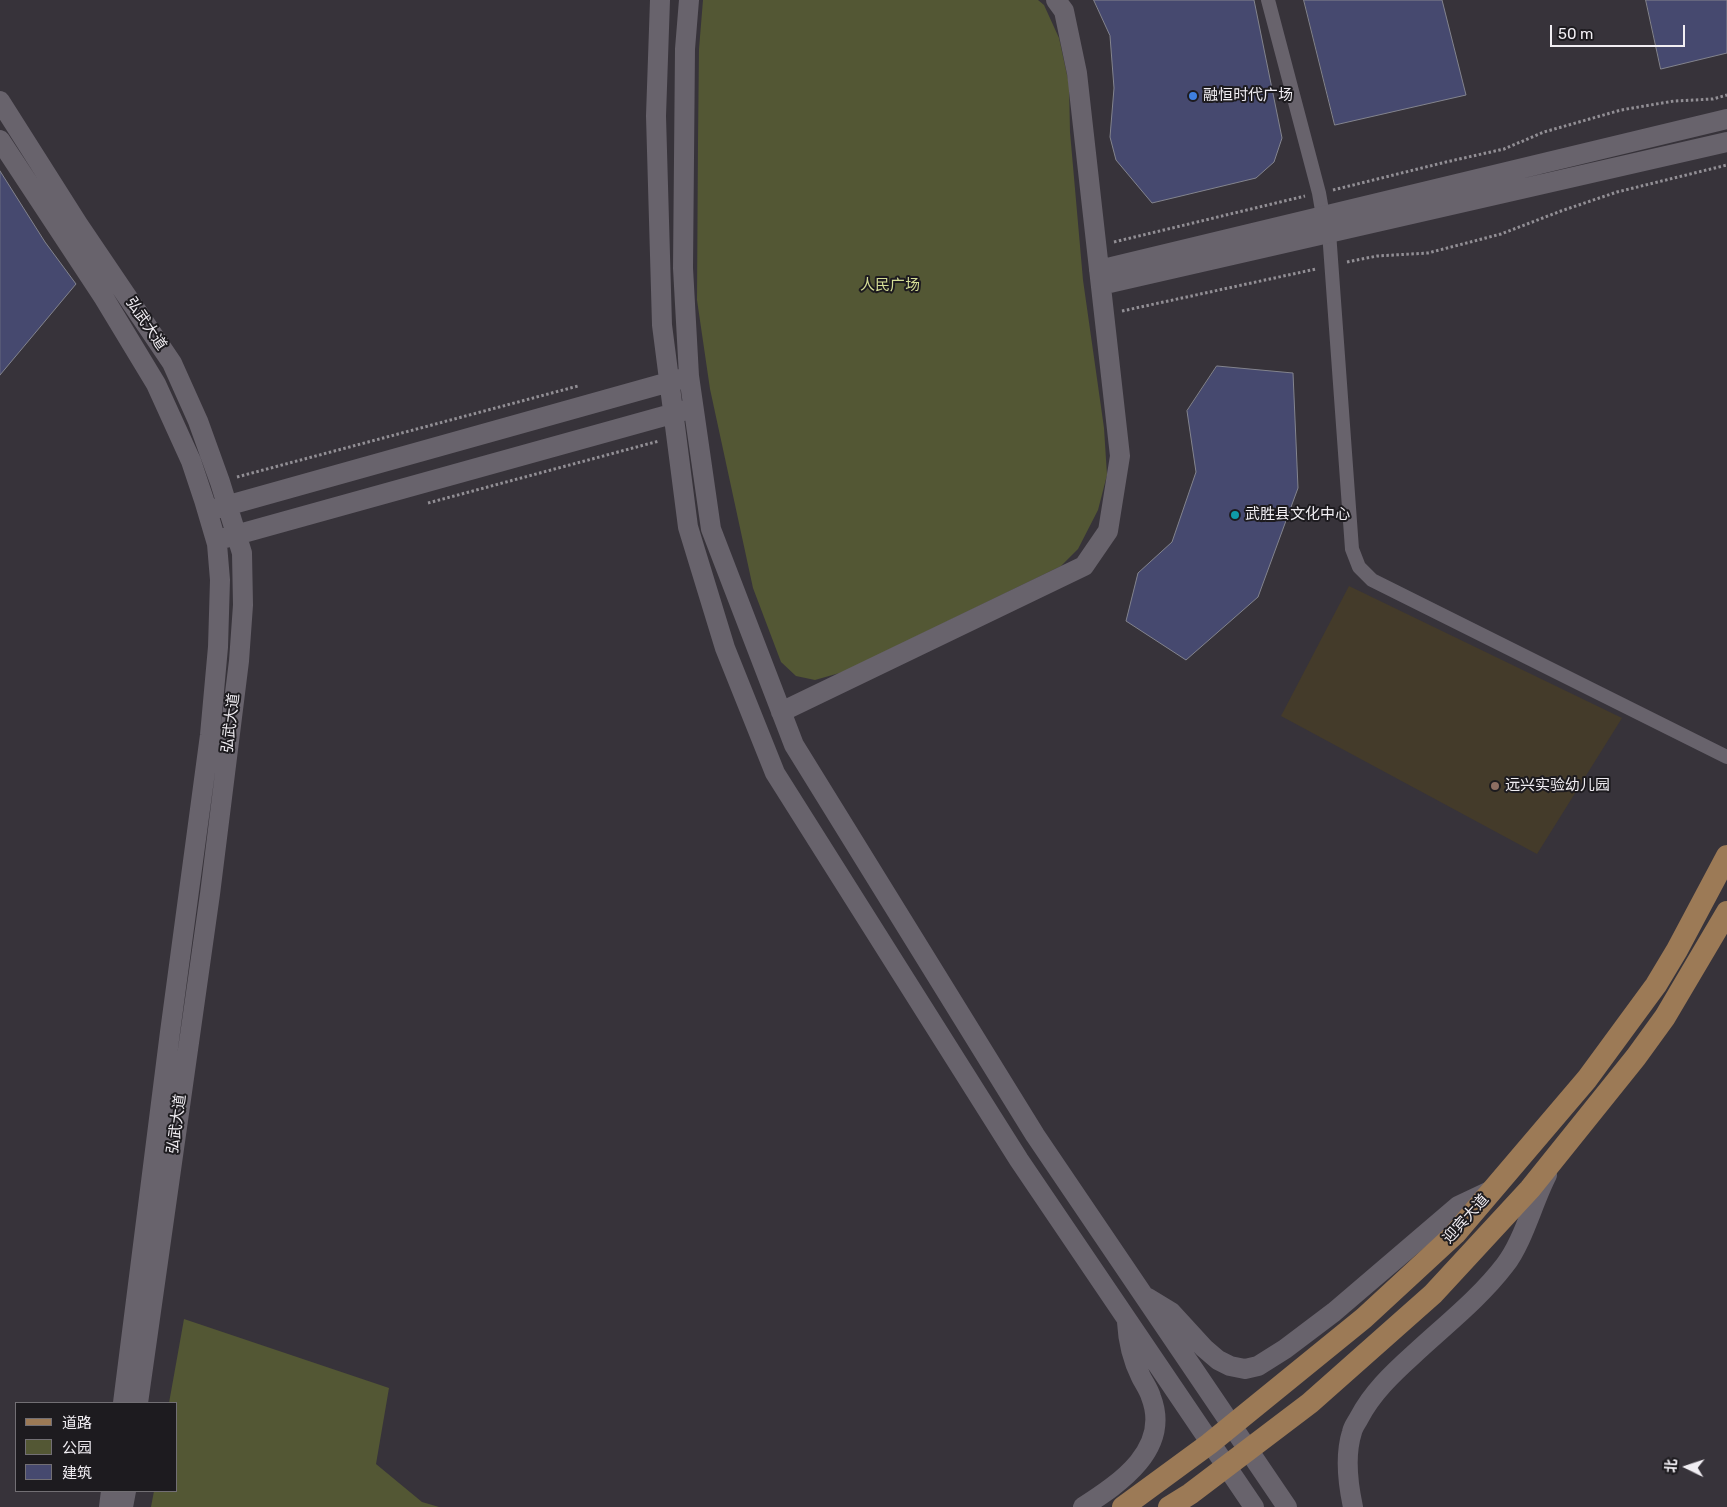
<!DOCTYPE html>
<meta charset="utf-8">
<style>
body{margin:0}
#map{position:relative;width:1727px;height:1507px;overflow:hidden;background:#37333a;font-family:Rubik,"Noto Sans SC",sans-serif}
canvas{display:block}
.legend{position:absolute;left:15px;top:1402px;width:162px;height:90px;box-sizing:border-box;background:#1d1b1f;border:1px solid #726f74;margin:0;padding:6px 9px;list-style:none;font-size:15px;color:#f1eef3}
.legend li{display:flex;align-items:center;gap:10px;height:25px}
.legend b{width:25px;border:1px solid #726f74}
.north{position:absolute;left:1662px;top:1442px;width:50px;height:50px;-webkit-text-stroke:4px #1d1b1f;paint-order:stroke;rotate:274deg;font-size:14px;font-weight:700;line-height:20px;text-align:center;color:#f1eef3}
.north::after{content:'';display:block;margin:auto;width:18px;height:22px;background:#f1eef3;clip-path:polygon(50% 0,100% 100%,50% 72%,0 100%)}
.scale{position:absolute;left:1550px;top:25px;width:135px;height:22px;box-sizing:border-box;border:2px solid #f1eef3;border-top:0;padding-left:6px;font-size:15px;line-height:18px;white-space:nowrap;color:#f1eef3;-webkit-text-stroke:4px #1d1b1f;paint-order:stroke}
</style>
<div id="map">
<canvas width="1727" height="1507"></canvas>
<ul class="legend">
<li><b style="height:6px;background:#9c7a56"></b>道路</li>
<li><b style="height:14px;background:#535734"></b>公园</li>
<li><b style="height:14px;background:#46496f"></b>建筑</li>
</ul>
<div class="north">北</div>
<div class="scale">50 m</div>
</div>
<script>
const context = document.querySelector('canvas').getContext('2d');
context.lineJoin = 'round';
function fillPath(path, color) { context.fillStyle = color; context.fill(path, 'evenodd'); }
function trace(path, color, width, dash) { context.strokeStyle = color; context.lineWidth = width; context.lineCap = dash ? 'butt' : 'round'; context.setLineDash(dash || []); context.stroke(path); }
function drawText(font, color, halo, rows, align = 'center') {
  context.font = font + ' Rubik,"Noto Sans SC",sans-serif'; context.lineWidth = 4; context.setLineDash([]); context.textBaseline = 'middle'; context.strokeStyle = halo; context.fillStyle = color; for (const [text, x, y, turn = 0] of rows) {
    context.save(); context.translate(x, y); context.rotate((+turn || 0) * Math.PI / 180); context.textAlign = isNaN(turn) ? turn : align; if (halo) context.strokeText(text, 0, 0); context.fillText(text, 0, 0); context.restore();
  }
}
fillPath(new Path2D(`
 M1349,586L1622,718L1537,854L1281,716Z`), '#443b2a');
fillPath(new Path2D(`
 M703,0H1038L1044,5L1059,38L1069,84L1070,132L1083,280L1104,428L1107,475L1098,510L1078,549L1061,566L843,672L815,680L796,676L781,662L753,588L710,389L697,300L698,141L699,49Z
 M184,1319L389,1388L376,1464L422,1502L439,1507H151L154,1491H176V1403H169Z`), '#535734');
const building = new Path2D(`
 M1094,0H1254L1282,138L1274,162L1256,178L1152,203L1116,160L1110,137L1114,88L1110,36Z
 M1304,0H1442L1466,95L1335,125Z
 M1646,0H1727V53L1661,69Z
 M0,171L45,242L76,284L0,375Z
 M1217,366L1293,373L1298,488L1258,597L1186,660L1126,621L1138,573L1172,542L1196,472L1187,411Z`);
fillPath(building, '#46496f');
trace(building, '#83848e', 1);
trace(new Path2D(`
 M1333,190L1446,162L1504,149L1544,132L1621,110L1674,101L1713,99L1727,95
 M1114,242L1305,196
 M1347,262L1377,256L1428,253L1501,234L1561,211L1617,192L1727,165
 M1122,311L1316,269
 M237,477L578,386
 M428,503L659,441`), '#928f95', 3, [2.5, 2.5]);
trace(new Path2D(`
 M1268,0L1319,193L1323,216L1329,232L1352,549L1359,567L1372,580L1727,757`), '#68636c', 14);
trace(new Path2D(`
 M660,0L656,116L662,325L688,527L725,648L775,773L1019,1160L1254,1507
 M689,0L685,49L683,268L689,376L711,529L794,745L1035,1135L1287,1507
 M0,101L78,224L172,363L198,421L220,482L242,553L243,605L239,661L210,894L138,1403
 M0,140L104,298L156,384L191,461L204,500L217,544L220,580L218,647L210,735L170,1032L123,1403
 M1099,270L1727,119
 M1101,285L1727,142
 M215,509L680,379
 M225,538L686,410
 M781,712L1084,566L1108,531L1120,456L1077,73L1064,11L1056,0
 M1148,1298L1171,1312L1204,1348L1218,1360L1230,1366L1245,1369L1258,1366L1285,1349L1334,1312L1458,1206L1494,1189
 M109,1507L111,1491
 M123,1507L126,1491
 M1083,1507C1120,1483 1171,1449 1151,1397C1149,1390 1144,1383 1141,1377C1132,1359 1128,1341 1127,1322
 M1353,1507C1348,1484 1345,1454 1352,1432C1353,1427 1357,1422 1359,1418C1372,1393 1392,1374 1413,1355C1444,1326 1479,1299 1505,1265C1523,1242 1533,1202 1547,1175`), '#68636c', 20);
trace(new Path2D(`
 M1123,1507L1209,1444L1364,1318L1455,1234L1587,1079L1656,985L1677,950L1727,856
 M1169,1507L1190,1494L1310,1403L1433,1294L1530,1189L1636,1057L1665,1017L1727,912`), '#9c7a56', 22);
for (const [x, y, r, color] of [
 [1193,96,5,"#3f7fe0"],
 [1235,515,5,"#0f9aa8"],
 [1495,786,5,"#8d6e63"]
]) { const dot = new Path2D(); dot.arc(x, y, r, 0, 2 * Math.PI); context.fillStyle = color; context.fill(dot); trace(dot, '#1d1b1f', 2); }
drawText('15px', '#f1eef3', '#1d1b1f', [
 ["融恒时代广场",1203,96],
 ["武胜县文化中心",1245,515],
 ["远兴实验幼儿园",1505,786]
], 'left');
drawText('15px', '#d5dd96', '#1d1b1f', [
 ["人民广场",890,286]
]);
drawText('15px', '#f1eef3', '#1d1b1f', [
 ["弘武大道",146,324,56],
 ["弘武大道",231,723,-83],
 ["弘武大道",177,1124,-82],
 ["迎宾大道",1466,1219,-48]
]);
</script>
